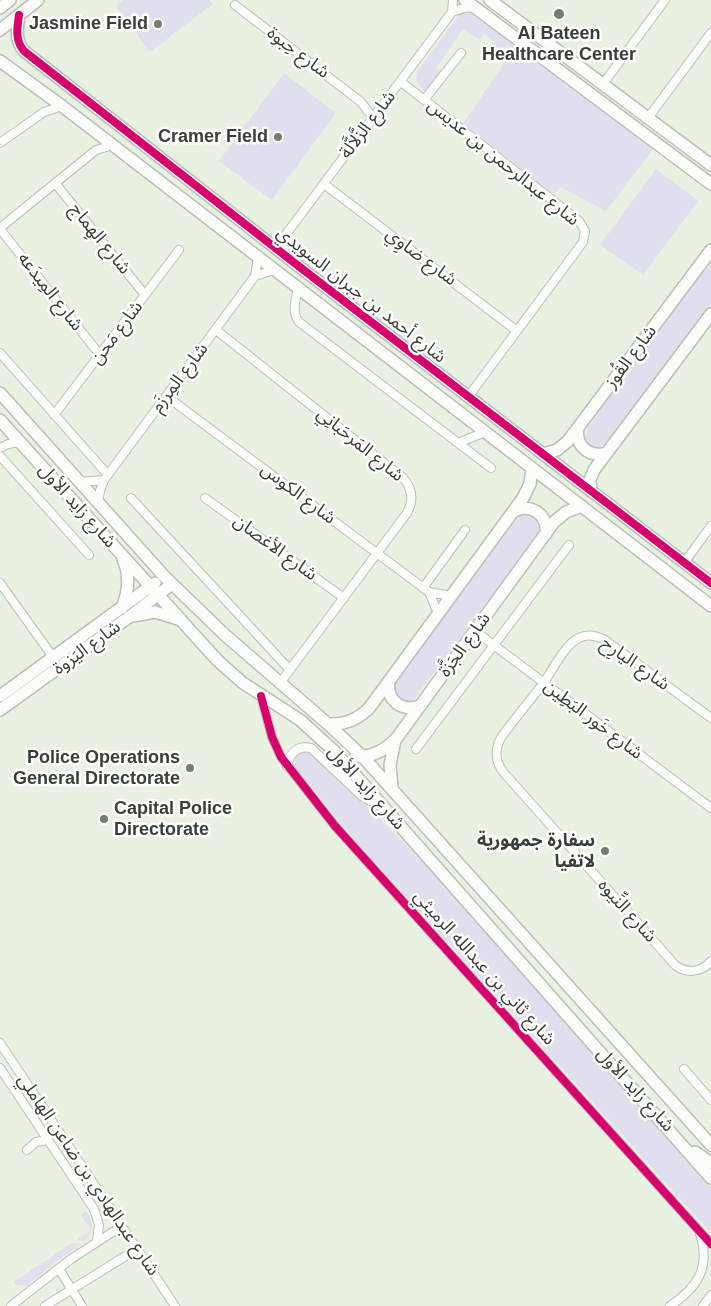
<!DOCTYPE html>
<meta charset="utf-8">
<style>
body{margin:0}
canvas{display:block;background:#e9f1e2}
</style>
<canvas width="711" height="1306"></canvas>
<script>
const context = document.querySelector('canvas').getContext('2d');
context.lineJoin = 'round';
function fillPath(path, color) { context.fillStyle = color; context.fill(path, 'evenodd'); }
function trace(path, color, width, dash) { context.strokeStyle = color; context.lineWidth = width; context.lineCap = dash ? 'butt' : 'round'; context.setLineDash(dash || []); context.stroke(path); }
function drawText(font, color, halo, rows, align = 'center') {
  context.font = font + ' Arial,"Noto Sans Arabic",sans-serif'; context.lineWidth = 5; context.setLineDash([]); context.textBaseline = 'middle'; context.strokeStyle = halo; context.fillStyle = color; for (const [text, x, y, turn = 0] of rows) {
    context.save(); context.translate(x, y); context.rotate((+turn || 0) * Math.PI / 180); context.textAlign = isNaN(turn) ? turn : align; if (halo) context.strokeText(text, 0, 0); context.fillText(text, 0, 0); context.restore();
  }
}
fillPath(new Path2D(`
 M124,0H209L213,4L150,52L116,6Z
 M473,12L653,149L606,211L560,187L554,194L463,124L506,60L491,49L495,42L484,34L480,40L463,29L436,68L442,72L425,93L416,80L417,72L460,13Z
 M284,73L336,113L272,200L219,161Z
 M656,169L698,201L643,275L600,245Z
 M711,262V305L692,333L639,404L609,439L599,447L593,449L587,446L585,440L588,428L649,340Z
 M533,511L543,529L413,700L406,703L397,701L394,684L521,514Z
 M306,750L313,752L458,897L711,1187V1233L354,839L296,768L294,758L299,752Z
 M86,1211C94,1222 94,1231 85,1241L77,1240L91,1230L81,1215Z
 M72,1243L82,1244L62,1257L27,1286L16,1285L14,1282Z`), '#dfdfee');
const street = new Path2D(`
 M235,5L361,102L373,118
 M452,12L464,8L474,7
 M400,81L579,221L585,231L583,242L468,397
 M603,84L665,0
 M424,100L461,53
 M648,118L711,33
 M0,143L44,112L62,106
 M55,183L145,295
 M324,184L517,331
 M0,228L96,150L113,145
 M0,229L100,355
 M285,256L284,237L452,12L453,0
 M255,276L274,270
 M298,288C296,300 291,312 299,322L491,468
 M216,330L403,478C412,488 414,500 407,513L280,683
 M0,353L108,475
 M166,396L429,592L451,596
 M54,415L179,250
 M458,443L485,432
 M0,448L8,444L19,442
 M0,456L89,555
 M80,482L104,480
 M131,498L290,670
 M205,498L344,598
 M98,503L100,491L104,480L255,276L258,257
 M684,563L711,526
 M0,583L53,657
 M423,588L465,530
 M429,592L438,613
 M475,631L711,808
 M261,696L272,737L281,757L335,826L711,1244
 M711,718L605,640C597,636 588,633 579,638C565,644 552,671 543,684C529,701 515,719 502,736C494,749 495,762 504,773L676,966C688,974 702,972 711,961
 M416,749L569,545
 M287,766C290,753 297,745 311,748L363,797L382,807
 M0,1043L175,1306
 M0,1068L94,1209L99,1225L97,1241
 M684,1069L711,1100
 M27,1150L36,1142L48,1140
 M59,1269L82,1306
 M11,1306L71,1259L122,1226
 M45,1306L137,1249
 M670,1306C697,1288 711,1268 700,1234
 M703,1306L711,1295`);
const secondary = new Path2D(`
 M465,0L711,184
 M490,0L711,165
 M0,8L10,0
 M19,15C17,28 15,41 24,51L301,268L711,583
 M0,30L38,0
 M0,61L62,106L711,606
 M0,393L164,576L225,635L328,724L363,757L711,1145
 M0,420L217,660L243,683L300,720L334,751L711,1178
 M578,428C575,446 589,458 607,453
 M543,454L557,450L568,441L711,250
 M591,491L590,480L594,470L711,314
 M514,511C531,503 548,514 546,534
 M122,608C129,591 130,575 123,559
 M133,616L155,612L178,619
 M389,681C386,701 402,712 420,706
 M0,696L155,583
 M0,710L129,617L172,584
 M328,724C345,725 358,720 370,707L523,498L530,484L532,468
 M356,756C372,758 385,750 396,739L554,522L566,512L582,506
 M392,788L390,765L395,740
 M695,1152L711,1163`);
trace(street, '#bac0b4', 10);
trace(secondary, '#bac0b4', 14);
trace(street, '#fcfdfb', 8);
trace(secondary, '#fcfdfb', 11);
trace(new Path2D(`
 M19,15C17,28 15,41 24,51L301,268L711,583
 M261,696L272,737L281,757L335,826L711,1244`), '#d6006c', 8);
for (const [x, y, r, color] of [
 [559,14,6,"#777d71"],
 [158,24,5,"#777d71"],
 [278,137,5,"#777d71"],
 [190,768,5,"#777d71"],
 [104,819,5,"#777d71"],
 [605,851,5,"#777d71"]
]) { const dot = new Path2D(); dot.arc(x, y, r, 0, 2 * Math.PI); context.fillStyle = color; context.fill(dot); trace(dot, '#fff', 2); }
drawText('bold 18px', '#393f34', '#fff', [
 ["Jasmine Field",148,24],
 ["Al Bateen",559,34,"center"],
 ["Healthcare Center",559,55,"center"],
 ["Cramer Field",268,137],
 ["Police Operations",180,758],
 ["General Directorate",180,779],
 ["Capital Police",114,809,"left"],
 ["Directorate",114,830,"left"],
 ["سفارة جمهورية",595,841],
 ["لاتفيا",595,862]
], 'right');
drawText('18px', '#393f34', '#fff', [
 ["شارع حِبوة",298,53,37],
 ["شارع الزَّلاَّلة",368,125,-53],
 ["شارع عبدالرحمن بن عديس",503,163,39],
 ["شارع الهِماج",100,239,51],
 ["شارع ضاوِي",421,257,37],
 ["شارع المِيدَعه",50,292,52],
 ["شارع أحمد بن جبران السويدي",361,295,38],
 ["شارع مَحن",117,333,-53],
 ["شارع القُوز",631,357,-53],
 ["شارع المِرزَم",180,378,-53],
 ["شارع المَرحَبانِي",360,445,39],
 ["شارع الكوس",298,494,37],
 ["شارع زايد الأول",77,506,48],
 ["شارع الأغصان",275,548,36],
 ["شارع الجَزَّة",465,645,-54],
 ["شارع اليَزوة",87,648,-36],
 ["شارع اليارِح",635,664,35],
 ["شارع خَور البَطِين",593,720,37],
 ["شارع زايد الأول",366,788,48],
 ["شارع النِّيوه",627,911,48],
 ["شارع ثاني بن عبدالله الرميثي",484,968,48],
 ["شارع زايد الأول",635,1090,48],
 ["شارع عبدالهادي بن ضاعن الهاملي",88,1175,56]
]);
</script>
